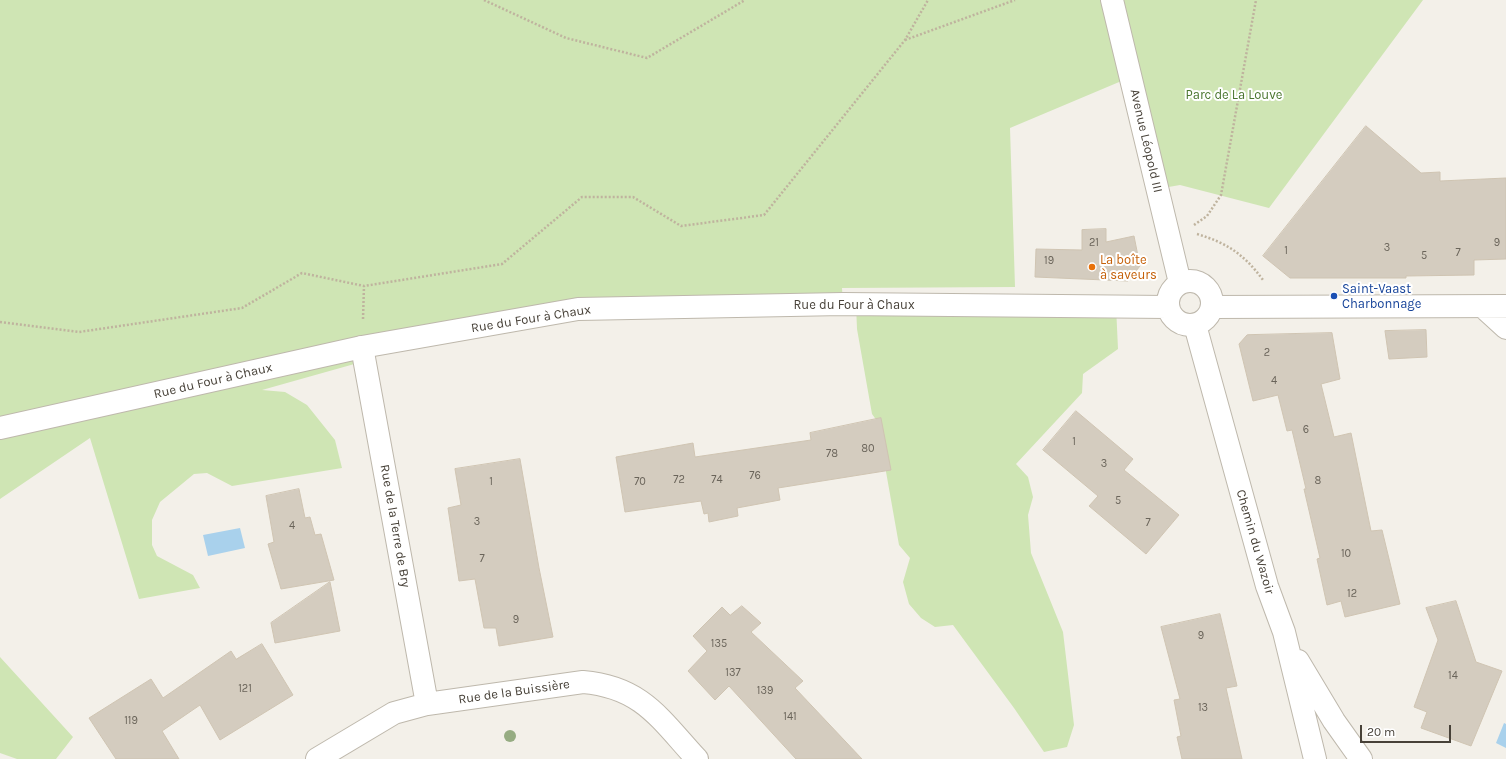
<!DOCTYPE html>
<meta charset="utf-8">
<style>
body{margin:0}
#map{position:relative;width:1506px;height:759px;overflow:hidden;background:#f3f0e9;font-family:Karla,sans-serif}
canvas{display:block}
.scale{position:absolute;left:1360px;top:725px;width:91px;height:18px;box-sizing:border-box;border:2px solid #474138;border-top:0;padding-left:5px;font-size:12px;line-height:14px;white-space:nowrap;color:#474138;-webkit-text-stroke:3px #fff;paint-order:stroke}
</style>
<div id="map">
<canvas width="1506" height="759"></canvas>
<div class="scale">20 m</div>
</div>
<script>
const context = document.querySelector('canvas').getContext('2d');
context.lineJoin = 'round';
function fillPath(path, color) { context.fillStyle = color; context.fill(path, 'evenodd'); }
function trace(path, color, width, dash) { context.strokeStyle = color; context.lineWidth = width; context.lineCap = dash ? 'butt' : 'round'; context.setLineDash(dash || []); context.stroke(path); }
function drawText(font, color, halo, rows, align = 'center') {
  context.font = font + ' Karla,sans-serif'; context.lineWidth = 4; context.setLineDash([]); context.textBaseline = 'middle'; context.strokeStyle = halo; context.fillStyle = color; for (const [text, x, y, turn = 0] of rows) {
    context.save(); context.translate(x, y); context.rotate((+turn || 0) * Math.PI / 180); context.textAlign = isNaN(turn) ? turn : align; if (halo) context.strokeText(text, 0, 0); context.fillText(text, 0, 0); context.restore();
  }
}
fillPath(new Path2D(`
 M0,0H1423L1269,208L1180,185L1157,189L1131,77L1010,128L1015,287L842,288L843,304L578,309L362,347L365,361L262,390L285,392L307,405L335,440L342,468L232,486L207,473L194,474L160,502L152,520V545L157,556L193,575L200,588L139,599L90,438L0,499Z
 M856,304L1116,306L1118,349L1083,374L1082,393L1016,464L1028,477L1033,497L1028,515L1031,553L1063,632L1074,725L1067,747L1044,752L1014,708L953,625L935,627L921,618L909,604L903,582L910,558L899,545L877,421L872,414L857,329Z
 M0,657L73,737L56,759H17L0,753Z`), '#cfe5b4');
fillPath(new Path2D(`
 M240,528L245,548L208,556L203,535Z
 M1504,723L1506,724V748L1496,743Z`), '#a9d1ec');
const building = new Path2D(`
 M1366,126L1421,173L1440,172V181L1506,178V259L1474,260V275L1406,276V278H1290L1263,256Z
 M1106,229V242L1134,236L1140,266L1128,281L1035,277L1036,249L1082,250V230Z
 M1426,330L1427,357L1389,359L1385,331Z
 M1332,333L1340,379L1321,384L1334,437L1351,433L1371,531L1382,530L1400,604L1345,617L1341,601L1327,605L1317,559L1320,558L1304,489H1306L1292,430L1287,431L1278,395L1253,401L1239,344L1247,335Z
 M1076,411L1133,459L1124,470L1179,515L1146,554L1089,506L1098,496L1043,450Z
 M881,418L891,470L778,488L780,500L737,508L738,516L709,522L708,513L704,514L701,501L625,512L616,457L693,443L695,457L811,440L810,433Z
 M520,459L539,568L553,637L499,646L496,628H484L475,579L459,581L448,508L461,505L455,469Z
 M299,489L305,518L310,517L315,535L321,534L334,580L281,589L268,544L274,542L266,496Z
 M330,582L340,631L275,643L271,623Z
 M1456,601L1476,662L1502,671L1471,746L1421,728L1427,712L1414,707L1438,640L1426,608Z
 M742,606L761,623L751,632L803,681L795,688L862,759H796L729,686L715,700L688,671L707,651L693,636L722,607L730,615Z
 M1220,614L1237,686L1226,688L1242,759H1182L1177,737L1181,736L1174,700L1180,699L1161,627Z
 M262,644L293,695L220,740L200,705L162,731L179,759H116L89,718L151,679L163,698L231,651L236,659Z`);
fillPath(building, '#d4ccbf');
trace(building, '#cfc4b2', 1);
const minor = new Path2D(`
 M1212,307L1506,306
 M1483,307L1506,328
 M1195,325L1267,586L1284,632L1315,759
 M362,347L427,704
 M1298,661L1334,721L1361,759
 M317,759L394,713L427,704L583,682C642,687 660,719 697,759`);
const tertiary = new Path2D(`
 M1112,0L1180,283
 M1168 303a22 22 0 1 1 44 0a22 22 0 1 1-44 0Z
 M0,428L362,347L578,309L843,304L1168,307`);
trace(minor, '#beb8ac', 24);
trace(tertiary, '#beb8ac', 24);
trace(new Path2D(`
 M484,0L566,38L647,58L745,0
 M905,40L1015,0
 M1194,225L1207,216L1221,195L1256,0
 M1197,234C1227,243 1244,254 1263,280
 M363,319L364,286
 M0,322L79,332L242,308L302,273L364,286L502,264L582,197H633L681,226L764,215L905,40L928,0`), '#bfb39e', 2.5, [2, 2]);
trace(minor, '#fff', 22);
trace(tertiary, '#fff', 22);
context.fillStyle = '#96ac82';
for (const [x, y] of [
 [510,736]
]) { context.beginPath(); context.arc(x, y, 6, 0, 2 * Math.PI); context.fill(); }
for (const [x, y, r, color] of [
 [1092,267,4,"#e8710a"],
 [1334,296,4,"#1a4fb4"]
]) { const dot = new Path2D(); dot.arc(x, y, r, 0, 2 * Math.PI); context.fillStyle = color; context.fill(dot); trace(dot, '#fff', 1.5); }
drawText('11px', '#6a645a', null, [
 ["21",1094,243],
 ["9",1497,243],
 ["3",1387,248],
 ["1",1286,251],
 ["7",1458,253],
 ["5",1424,256],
 ["19",1049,261],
 ["2",1267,353],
 ["4",1274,381],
 ["6",1306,430],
 ["1",1074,442],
 ["80",868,449],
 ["78",832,454],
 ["3",1104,464],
 ["76",755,476],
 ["72",679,480],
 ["74",717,480],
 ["8",1318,481],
 ["1",491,482],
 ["70",640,482],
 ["5",1118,501],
 ["3",477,522],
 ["7",1148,523],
 ["4",292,526],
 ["10",1346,554],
 ["7",482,559],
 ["12",1352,594],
 ["9",516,620],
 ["9",1201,636],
 ["135",719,644],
 ["137",733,673],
 ["14",1453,676],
 ["121",245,689],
 ["139",765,691],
 ["13",1203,708],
 ["141",790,717],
 ["119",131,721]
]);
drawText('13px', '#49752e', '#fff', [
 ["Parc de La Louve",1234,95]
]);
drawText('13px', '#474138', '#fff', [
 ["Avenue Léopold III",1146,141,77],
 ["Rue du Four à Chaux",854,305],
 ["Rue du Four à Chaux",531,319,-9],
 ["Rue du Four à Chaux",213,381,-13],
 ["Rue de la Terre de Bry",395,526,80],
 ["Chemin du Wazoir",1255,542,74],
 ["Rue de la Buissière",514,692,-8]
]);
drawText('13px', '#c56008', '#fff', [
 ["La boîte",1100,260],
 ["à saveurs",1100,275]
], 'left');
drawText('13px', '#164399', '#fff', [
 ["Saint-Vaast",1342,289],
 ["Charbonnage",1342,304]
], 'left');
</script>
